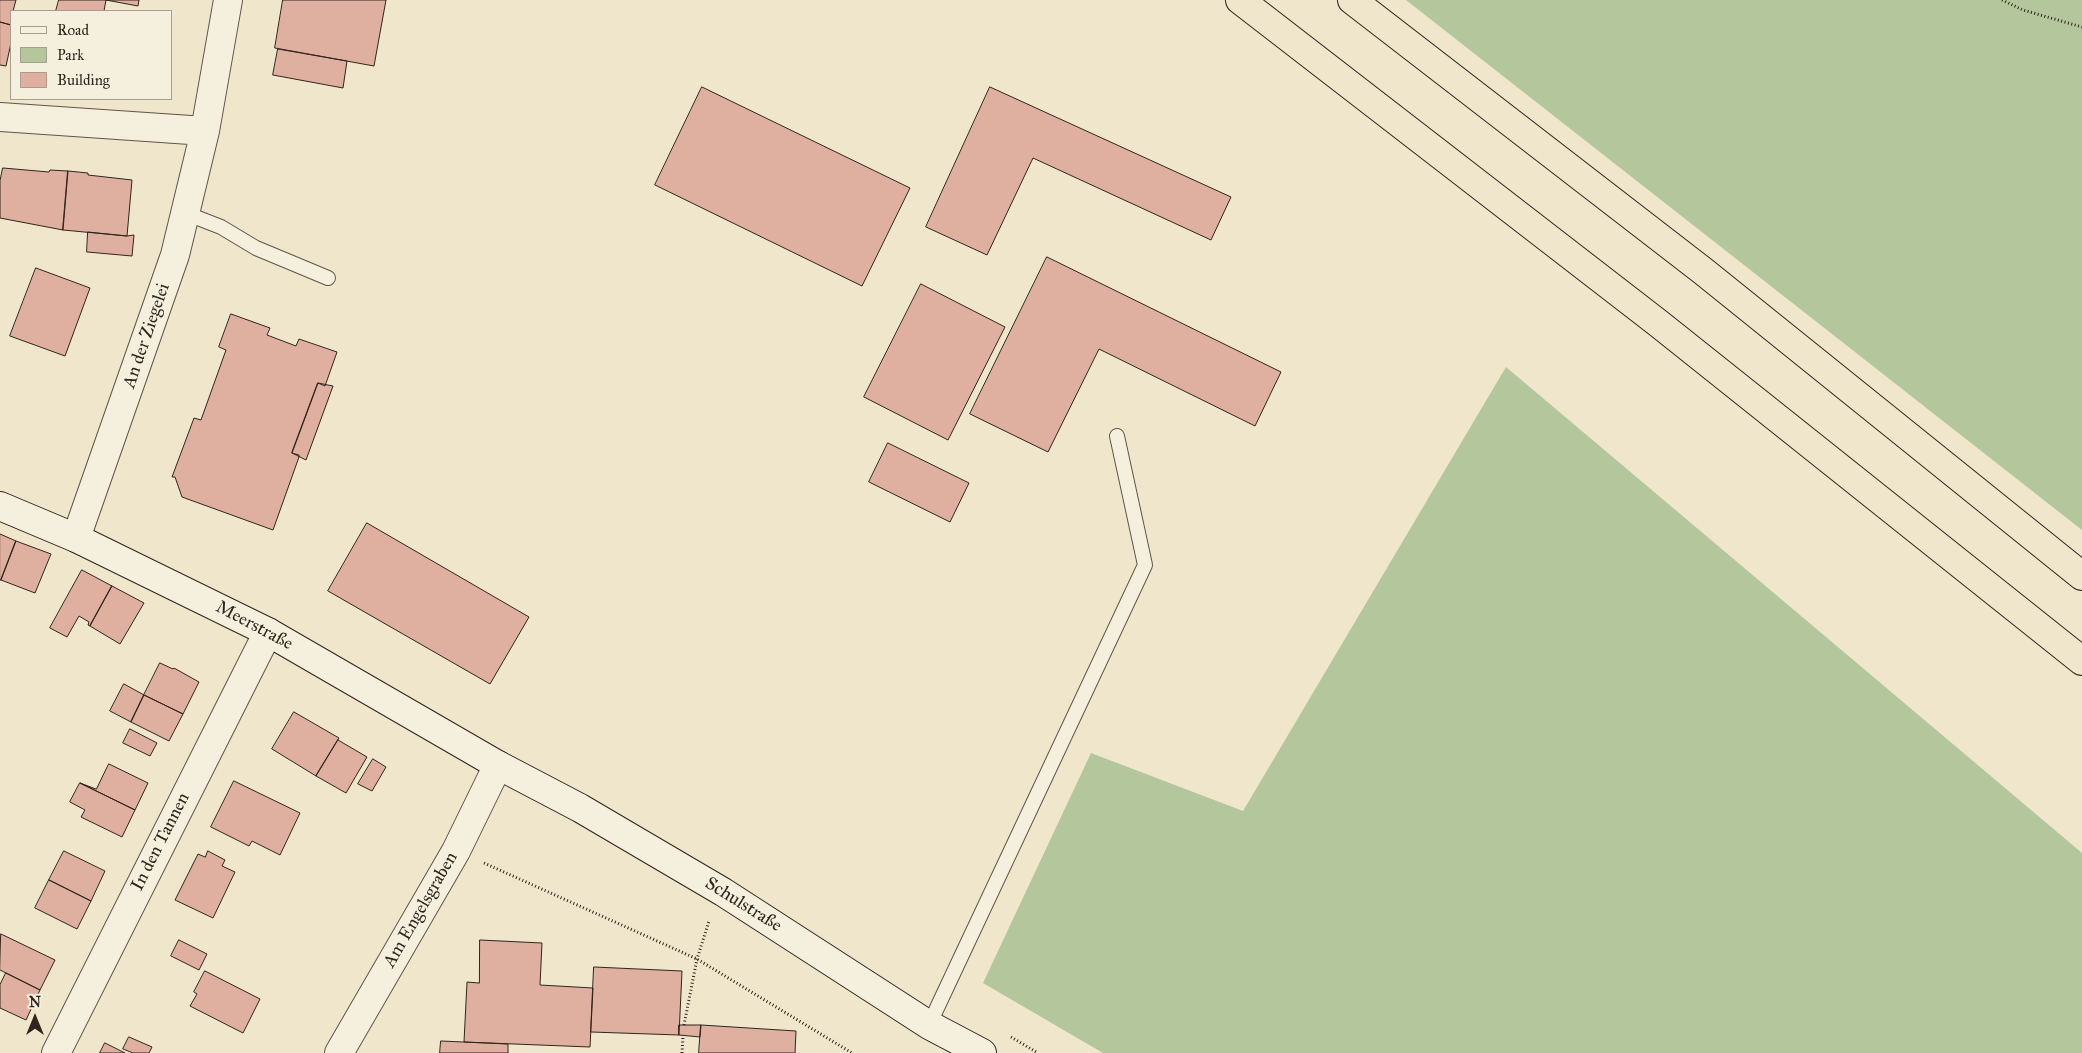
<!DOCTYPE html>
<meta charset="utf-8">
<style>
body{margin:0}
#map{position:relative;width:2082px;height:1053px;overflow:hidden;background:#f0e6cb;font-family:"IM FELL Great Primer",serif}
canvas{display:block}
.legend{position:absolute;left:10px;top:10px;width:162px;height:90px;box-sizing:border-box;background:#f5efdd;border:1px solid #a69e91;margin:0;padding:6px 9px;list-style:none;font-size:15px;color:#30251e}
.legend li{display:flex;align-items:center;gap:10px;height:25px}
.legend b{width:25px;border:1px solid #a69e91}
.north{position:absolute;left:10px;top:993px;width:50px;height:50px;-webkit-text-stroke:4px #f5efdd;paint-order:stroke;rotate:0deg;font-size:14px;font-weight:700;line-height:20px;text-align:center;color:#30251e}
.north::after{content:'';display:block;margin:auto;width:18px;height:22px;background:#30251e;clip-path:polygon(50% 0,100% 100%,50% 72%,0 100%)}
</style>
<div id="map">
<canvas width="2082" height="1053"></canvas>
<ul class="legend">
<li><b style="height:6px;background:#f5efdd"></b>Road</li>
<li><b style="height:14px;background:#b3c69c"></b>Park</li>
<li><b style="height:14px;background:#dfafa0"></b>Building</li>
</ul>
<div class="north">N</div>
</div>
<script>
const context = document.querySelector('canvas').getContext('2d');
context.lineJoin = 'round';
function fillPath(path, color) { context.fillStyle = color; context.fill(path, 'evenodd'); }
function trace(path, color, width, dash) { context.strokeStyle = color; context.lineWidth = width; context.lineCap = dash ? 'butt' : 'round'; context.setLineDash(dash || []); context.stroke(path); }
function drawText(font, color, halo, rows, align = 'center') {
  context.font = font + ' "IM FELL Great Primer",serif'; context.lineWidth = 4.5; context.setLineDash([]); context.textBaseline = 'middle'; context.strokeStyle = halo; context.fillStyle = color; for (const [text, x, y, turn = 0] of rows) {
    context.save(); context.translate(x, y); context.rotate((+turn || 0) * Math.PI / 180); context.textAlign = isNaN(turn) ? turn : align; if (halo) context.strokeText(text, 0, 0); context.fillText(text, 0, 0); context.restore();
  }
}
fillPath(new Path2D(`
 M1406,0H2082V530Z
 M1506,367L2082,853V1053H1103L983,983L1091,753L1243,811Z`), '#b3c69c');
const building = new Path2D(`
 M0,0H16L13,11H11V25L0,22Z
 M59,0H139L138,6L106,0L104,11H56Z
 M283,0H386L374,66L275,48Z
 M0,22L11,25V43L6,66L0,65Z
 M278,49L347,61L343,88L273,75Z
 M702,87L910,188L862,286L655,185Z
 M990,87L1231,197L1211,240L1033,158L987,255L926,227Z
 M3,168L49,172L50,170L68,171L63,230L0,218V181Z
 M68,171L88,173V175L132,180L127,236L63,230Z
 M88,232L127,236L134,235L132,256L87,252Z
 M1047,257L1281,372L1255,426L1099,349L1048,452L970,414Z
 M36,268L90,288L65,356L10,336Z
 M921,284L1005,327L948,440L864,397Z
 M231,314L270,328L267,335L296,346L299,339L337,352L325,386L318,383L292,453L299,455V457L273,530L182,497L175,477H172L194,418L201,420L226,350L219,347Z
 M318,383L333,386L306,460L292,453Z
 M888,443L969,483L950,522L869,482Z
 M367,523L529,617L490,684L328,591Z
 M0,534L16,541L1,580H0Z
 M16,541L51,554L35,593L1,580Z
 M82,570L112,586L90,626L88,625L89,622L79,616L67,637L50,628Z
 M112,586L144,603L120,644L90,626Z
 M160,663L173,669L174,668L199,682L183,714L144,695Z
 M124,684L144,695L131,722L110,711Z
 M144,695L183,714L169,741L131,722Z
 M294,712L339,738L316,776L272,749Z
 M130,729L157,743L150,756L123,743Z
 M338,740L367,757L346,793L316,776Z
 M373,759L386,767L372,791L358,784Z
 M109,764L148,783L135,810L80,783L96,789Z
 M234,781L300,813L280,855L252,841L249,846L211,827Z
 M80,783L135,810L122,837L81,817L85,810L70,802Z
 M64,851L105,871L91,901L49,880Z
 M208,851L225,860L222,866L235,872L213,918L175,900L198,854L205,857Z
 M49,880L91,901L77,929L35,908Z
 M1,934L55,960L40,990L0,970Z
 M179,940L207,954L199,970L171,956Z
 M480,940L542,943L540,985L593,988L590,1047L464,1042L467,982L479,983Z
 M594,967L682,971L679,1035L591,1032Z
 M205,971L260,999L243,1033L190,1006L197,994L194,992Z
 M6,973L40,990L26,1020L0,1008V985Z
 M679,1025H701L700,1037L679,1035Z
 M701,1025L796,1031L795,1053H699Z
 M129,1037L152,1047L149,1053H133L123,1049Z
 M441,1041L508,1044V1053H440Z
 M105,1043L125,1053H100Z`);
fillPath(building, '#dfafa0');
trace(building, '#30251e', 1);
const lane = new Path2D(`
 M185,213L221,227L256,248L328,278
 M929,1025L1145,565L1117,436`);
const street = new Path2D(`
 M0,117L205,131
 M76,538L175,255L205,131L228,0
 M56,1053L268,632
 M339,1053L456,851L498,765`);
const secondary = new Path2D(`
 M0,506L76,538L268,632L498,765L580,808L723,892L929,1025L982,1053`);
const highway = new Path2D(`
 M1240,0L1658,323L2082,661
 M1352,0L1703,271L2082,576`);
trace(lane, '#605549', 16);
trace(street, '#605549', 30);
trace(secondary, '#30251e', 30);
trace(highway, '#30251e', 30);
trace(new Path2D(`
 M2002,0L2023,10L2082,27
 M484,863L697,959L852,1053
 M684,1025L697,959L709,921
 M1011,1037L1038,1053
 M682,1053L683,1036`), '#30251e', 3, [1, 2.5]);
trace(lane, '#f5efdd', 14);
trace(street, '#f5efdd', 28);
trace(secondary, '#f5efdd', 28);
trace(highway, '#f0e6cb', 28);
drawText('18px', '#30251e', '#f5efdd', [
 ["An der Ziegelei",147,336,-71],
 ["Meerstraße",254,626,28],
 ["In den Tannen",161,842,-63],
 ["Schulstraße",743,905,32],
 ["Am Engelsgraben",421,910,-60]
]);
</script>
